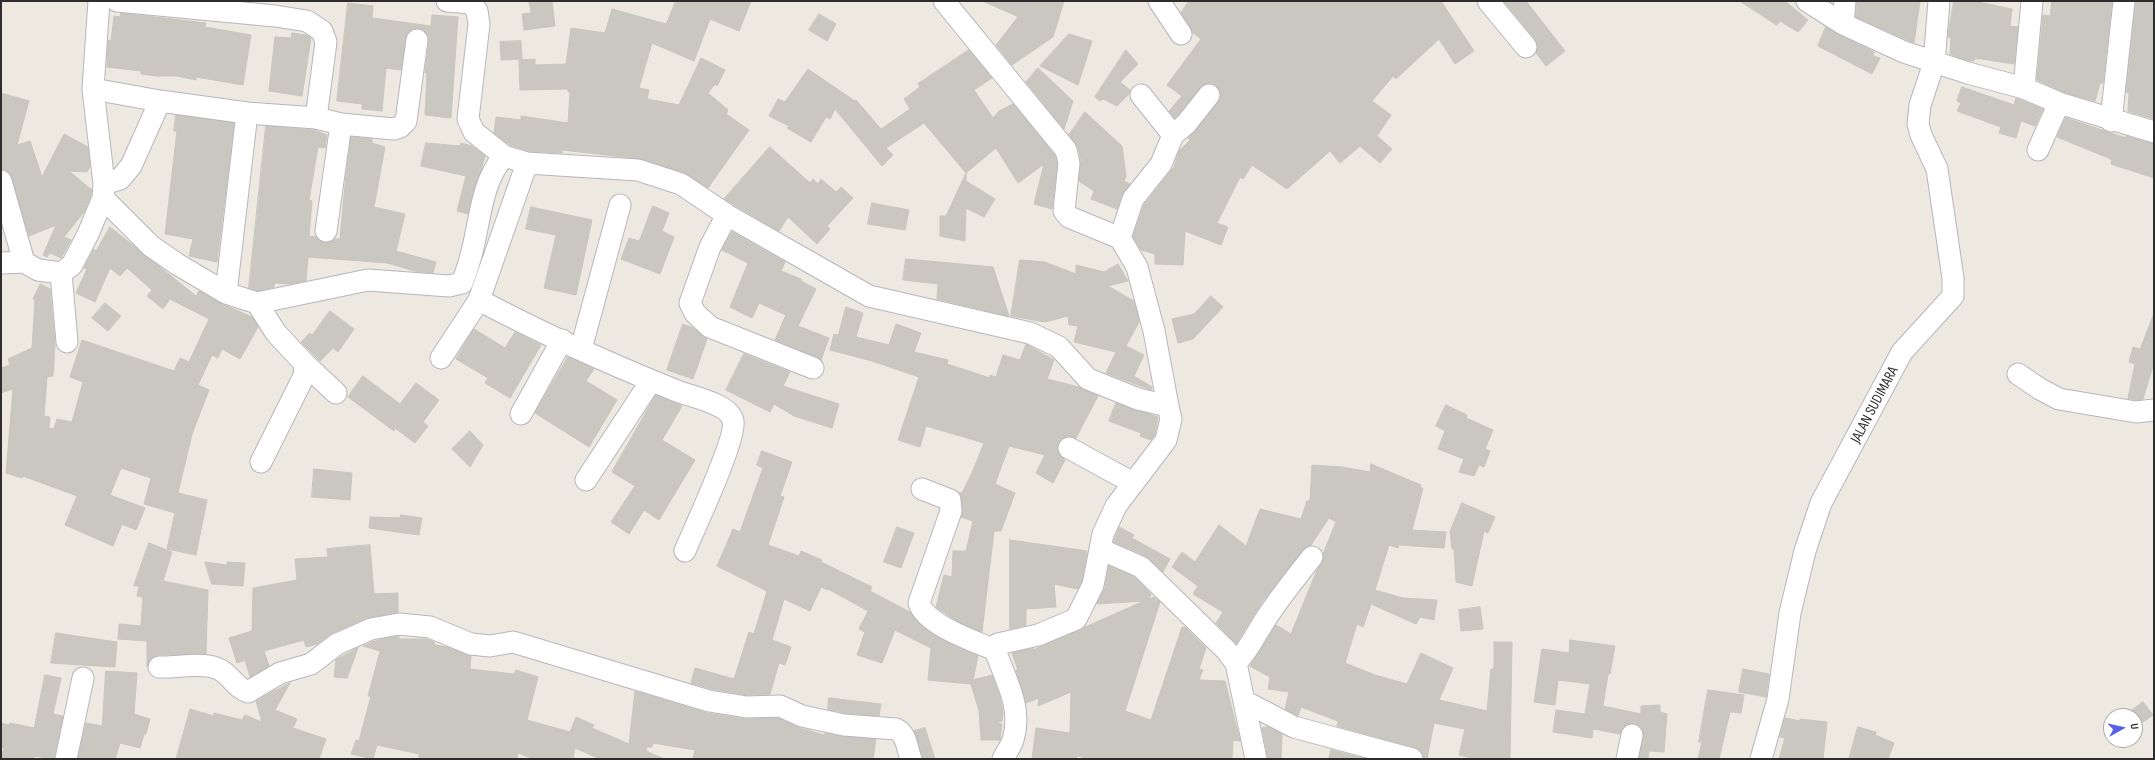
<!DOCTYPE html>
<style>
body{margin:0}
#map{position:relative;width:2155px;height:760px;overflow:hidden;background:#ede9e1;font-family:"Sofia Sans Condensed",sans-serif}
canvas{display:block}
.frame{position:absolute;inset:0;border:2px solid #2d2d2d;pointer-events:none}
.north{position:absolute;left:2103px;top:708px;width:40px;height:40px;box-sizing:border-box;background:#fff;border:1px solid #ababab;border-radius:50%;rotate:82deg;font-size:11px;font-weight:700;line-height:16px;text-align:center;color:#2d2d2d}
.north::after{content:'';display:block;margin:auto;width:14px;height:18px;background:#5562e6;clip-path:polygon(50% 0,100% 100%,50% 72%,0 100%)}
</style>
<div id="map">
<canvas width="2155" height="760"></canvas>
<div class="frame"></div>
<div class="north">U</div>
</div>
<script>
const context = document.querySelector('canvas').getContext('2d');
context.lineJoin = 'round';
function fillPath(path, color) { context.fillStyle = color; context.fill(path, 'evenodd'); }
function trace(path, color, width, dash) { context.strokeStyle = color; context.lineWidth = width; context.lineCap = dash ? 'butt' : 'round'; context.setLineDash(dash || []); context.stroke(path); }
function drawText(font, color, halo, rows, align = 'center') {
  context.font = font + ' "Sofia Sans Condensed",sans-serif'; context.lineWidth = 3; context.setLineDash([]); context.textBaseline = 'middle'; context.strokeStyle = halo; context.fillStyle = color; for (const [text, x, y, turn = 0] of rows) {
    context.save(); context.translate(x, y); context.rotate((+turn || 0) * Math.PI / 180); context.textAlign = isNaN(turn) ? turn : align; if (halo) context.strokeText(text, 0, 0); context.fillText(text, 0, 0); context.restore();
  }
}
const building = new Path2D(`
 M529,1H552L555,26L524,30L522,14L531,13Z
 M676,1H751L739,31L710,19L694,61L652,43L639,88L649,90L647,99L679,105L701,58L725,70L717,86L715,84L708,93L728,110L726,114L749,130L708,188L685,173L642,159L562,150V153L529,151L510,145L494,133L496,117L521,120V116L568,123L570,92H568V89L520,90L519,60L535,59V65L566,64L571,28L605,33L612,9L666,24Z
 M983,1H1064L1053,37L1012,65L996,45L1018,17Z
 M1189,1H1441L1474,51L1455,64L1439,39L1396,79L1393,76L1372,101L1391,115L1377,136L1392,149L1380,163L1360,146L1340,163L1330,151L1287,189L1252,165L1243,179L1240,177L1217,223L1228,227L1221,245L1185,231L1183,265L1155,264V254L1141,250L1133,237L1144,205L1174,167L1179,151L1190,140L1188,138L1218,102L1221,96L1217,86L1211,83L1205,84L1175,118L1169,111L1182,96L1167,85L1201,39L1192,32L1181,13Z
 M1504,1H1526L1565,51L1546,66L1536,53L1538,45L1535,39Z
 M1740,1H1785L1808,20L1798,32L1780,21L1777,25Z
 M1857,1H1920L1914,43L1856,17Z
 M1954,1H1973L2012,9L2010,26L2018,27L2014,64L1975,58L1974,61L1966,60L1950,54L1951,37H1948Z
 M2052,1H2112L2103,83H2100L2095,101L2063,92L2037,80L2043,15L2050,16Z
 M2136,1H2154V119L2128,111L2129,93L2126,92Z
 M348,3L373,6L372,18L431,26L432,15L458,17L451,118L425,115L427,73H425L429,41L428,35L419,28L412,29L407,33L401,70L386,68L382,111L362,109V104L337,101Z
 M121,13L206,23L205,27L251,35L243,85L196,77V80L177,76H157L141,74V71L107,67L108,40L111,41L114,16L120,17Z
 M819,14L836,24L827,41L809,30Z
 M1826,27L1874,52L1873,56L1880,58L1872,74L1818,46Z
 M292,33L307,35L311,38L302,96L269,91L275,37L291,38Z
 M1069,34L1092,41L1078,85L1040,66Z
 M521,41L522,59L501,60L500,42Z
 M969,50L992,78L974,90L993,118L999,111L1013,104L1055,155L1057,164L1052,209L1034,204L1044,164L1018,183L996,148L966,173V181L995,199L984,217L966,208L965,241L940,236V216H946L966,173L924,123L886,148L893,155L882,166L835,109L830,119L826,117L811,142L787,128L789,126L769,116L778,99L785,102L808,69L855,101L856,100L881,129L910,109L904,99L920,87L918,84Z
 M1126,50L1138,64L1120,82L1130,90L1129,94L1117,106L1103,99L1100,101L1095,97Z
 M1038,68L1073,101L1064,129L1026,82Z
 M1962,87L2014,105L2016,98L2043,109L2035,126L2021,121L2016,138L1999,133L2001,127L1957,111L1961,103L1957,101Z
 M1,93L29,101L17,145L30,141L42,177L64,134L88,147L90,166L87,172L69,171L92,190L91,195L84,212L64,237L71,240L61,258L50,253L47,257L43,255L56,225L29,236L12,177L9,172L1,169Z
 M1085,112L1122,146L1126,176L1124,181L1130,184L1122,195L1117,209L1091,199L1094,191L1079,181L1081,160L1078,147L1069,135Z
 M176,115L234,123L217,262L189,256L193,239L165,234L177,131H174Z
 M2066,118L2126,138V136L2154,144V178L2111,164L2112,160L2106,157L2057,137Z
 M266,126L314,130L327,135L325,148L318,147L309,200L312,201L309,236L316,237L324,243L330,242L335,239H340L345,185L351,137L372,139V143L385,147L374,207L405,214L396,251L436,262L433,273L415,271L387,263L308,257L306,281L289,284L274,283V287L258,291L249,288Z
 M426,143L460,146L461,143L472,146L485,156L468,214L457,211L466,176L421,166Z
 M770,147L810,183L813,179L818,184L821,179L836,192L841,187L853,198L827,226L830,229L817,244L788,217L779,231L724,199Z
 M872,203L909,210L905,230L868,224Z
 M653,206L669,213L662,231L674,237L660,274L621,259L629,238L639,241Z
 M531,207L592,220L576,295L544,288L556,235L526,229Z
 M110,227L196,296L199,291L220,303L252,317L258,327L240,359L222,349L218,358L212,355L198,385L209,390L192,434L178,493L207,500L196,555L167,549L175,513L144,504L151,478L121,468L110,495L145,508L136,530L122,524L113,546L65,525L77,496L23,476L22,478L6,473L13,389L1,393V368L10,365L8,359L32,348L35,300L33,299L40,284L50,289L55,344L53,376L47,377L44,416L50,417L49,428L54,429L57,419L72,422L83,382L70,377L82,340L174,371L180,358L189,362L209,319L170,299L163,309L147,296L152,290L127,268L120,276L110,268L95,302L76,293L87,269L84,268L94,249L96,251Z
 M732,232L785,262L781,271L801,279V281L816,289L798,326L829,338L821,360L775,340L786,315L759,303L752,318L730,307L748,263L722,250Z
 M906,259L993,267L1009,316L937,299L938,284L903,280Z
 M1020,260L1045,262L1076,274V265L1104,272L1118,264L1128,281L1108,286L1134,301L1139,322L1126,346L1144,355L1134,376L1152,387L1151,390L1106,373L1116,352L1074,342L1078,326L1069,325L1068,316L1045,322L1011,316Z
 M1211,296L1223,307L1193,339L1178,343L1172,319L1194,314Z
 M105,303L121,316L108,331L92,318Z
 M846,307L863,313L856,337L889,345L896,324L921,333L914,352L948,360L947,364L990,378V375L996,377L1003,355L1020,360L1026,344L1054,360L1047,379L1079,387L1098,396L1076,438L1068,436L1062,438L1058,443L1059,454L1065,460L1053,483L1036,473L1045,455L1009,446L995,484L1015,493L1001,531H994L982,632L957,621L936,607L944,575L952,577L953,551H966L973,521L961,517L963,510L959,493H962L972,473L984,443L926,426L920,447L898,440L919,377L872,361L830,350L834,334L838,335Z
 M330,311L354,329L338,352L333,348L320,361L301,342L310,333L312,335Z
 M2153,316L2154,363L2143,399L2135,400L2128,398L2135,364L2129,362L2133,347L2140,349Z
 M683,324L693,328L707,339L693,379L667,370Z
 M474,329L505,348L515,332L541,345L510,398L485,383L488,378L456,359Z
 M744,354L790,372L783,386L839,404L832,428L794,416L774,404L770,412L726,390Z
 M568,357L594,369L586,381L617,400L589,447L535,413Z
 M363,376L400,404L416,383L439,400L423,422L428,426L415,443L395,428L394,431L348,397Z
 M656,395L682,406L662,440L695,460L659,520L644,510L629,534L611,522L635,486L612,472Z
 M1116,403L1158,417L1155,435L1151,440L1140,436L1141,433L1109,421Z
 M1446,405L1467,415L1466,418L1493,430L1485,449L1490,451L1484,467L1479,465L1474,476L1459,472L1464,459L1438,449L1445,431L1436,426Z
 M470,431L483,445L470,467L452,449Z
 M762,451L792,462L780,496L784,497L768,545L799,556L801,551L822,560L821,562L872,587L870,591L910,612L923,627L934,635L978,656L973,680L992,675L1000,697L1003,712L1002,721L996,723L1002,724L1000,740H981L979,711L971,684L928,680L931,648L895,630L882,663L857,655L865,632L859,629L868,611L828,589V590L821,587L810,611L784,599L772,640L791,647L785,665L779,663L770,694L748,695L712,689L691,683L695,668L734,679L749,632L754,634L767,591L717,566L733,529L740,532L763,468L757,465Z
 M1371,464L1421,485L1420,488H1423L1412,530L1446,532L1444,548L1399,545L1398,548L1389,545L1375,590L1403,598L1437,600L1434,620L1420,617L1416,624L1371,604L1363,627L1357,624L1345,663L1375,675L1407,684L1421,653L1453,668L1439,700L1487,711L1491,669H1494V642H1512L1510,759H1476L1459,755L1465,729L1434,723L1427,759H1424L1421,751L1416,748L1337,726L1338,721L1301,707L1298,716L1285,709L1289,692L1268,689L1270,677L1250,666L1276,625L1291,634L1317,570L1324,559L1323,554L1336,522L1329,518L1311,545L1303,550L1262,602L1236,644L1216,623L1223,612L1193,594L1198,586L1172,567L1182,552L1195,562L1219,525L1246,546L1260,509L1301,519L1307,501H1310L1312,465L1342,467L1370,472Z
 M314,469L352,473L350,500L312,497Z
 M1462,503L1495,517L1488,533L1484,531L1472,586L1456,582L1454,549H1452L1450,532Z
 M401,515L422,518L419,535L369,528L370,517L400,518Z
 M897,527L914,533L901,568L884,562Z
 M1119,527L1134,535L1132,538L1170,559L1163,572L1146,556L1114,542Z
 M1010,540L1087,551L1082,581L1078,589L1054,584L1056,607L1026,609V625L1010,629Z
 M149,543L172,552L163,581L208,590L206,654L159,655L149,661L147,667V641L118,639L119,624L141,626L143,597L137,596L139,586H134Z
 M370,545L374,594L398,593V612L366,618L332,633L317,644L306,647L304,640L264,651L269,666L250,677L245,660L237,663L229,638L252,631L253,588L297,580L295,559L328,557L327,549Z
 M205,562L227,565V562L245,563L243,586L212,584Z
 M1109,566L1134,577L1151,594L1149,599L1154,597L1160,602L1125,711L1151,720L1182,627L1186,628L1206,648L1199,669L1203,670L1199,680L1225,681L1240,741L1233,740L1232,759H1092L1077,756L1076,759H1032L1036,728L1070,733L1071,692L1038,706L1039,698L1026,703L1016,670H1018L1012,653L1033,648V650L1144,601L1097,604L1105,588Z
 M1480,607L1483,629L1461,631L1459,610Z
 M56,633L117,642L115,667L51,663Z
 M399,636V639H427L434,642L435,645L447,647L471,656L470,669L514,674L516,670L538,677L527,720L570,732L576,717L594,725L592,728L629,744L635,691L707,713L745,719L778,718L797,727L824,735L825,733L843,737L876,739L873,759H693L695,750L653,743L652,747H647L646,751L664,759H600L575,748L573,759H534L518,753L517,759H419V754L377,745L373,759L351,754L356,740L359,741L371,696H368L380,651L363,646L375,641Z
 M1570,640L1615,646L1610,674H1608L1603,706L1641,714V706L1660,705V712L1667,714L1664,752L1649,751L1648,759H1639L1643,732L1640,726L1634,723L1623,727L1620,734L1593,729L1592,738L1553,732L1556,710L1585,714L1590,684L1558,680L1555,705L1534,702L1542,649L1569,653Z
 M358,648L347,678L334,677L336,660Z
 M1743,669L1769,674L1766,697L1739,692Z
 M106,671L137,673L134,714L150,719L146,734H144L140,748L120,743L115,759H78L86,723L102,726Z
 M45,675L61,678L53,714L63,716L54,759L34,756V759H1L4,748L1,747V723L9,725L10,723L34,728Z
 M290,683L275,710L297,719L293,728L326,739L319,759H176L190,709L214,716V713L242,720L245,715L262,722L256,701Z
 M1708,690L1744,695L1741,713L1730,712L1719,759H1698L1702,742H1699Z
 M829,698L881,704L879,716L846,713L828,709Z
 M2143,702L2153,715L2136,727L2135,716H2128L2127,714Z
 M1785,718L1800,721V719L1827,722L1823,759H1779L1785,738L1780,737Z
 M1269,727L1282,734L1281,759H1268L1262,728Z
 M1858,727L1876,732L1875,735L1894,743L1888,759H1849Z
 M925,728L935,759H923L914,731Z
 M1331,750L1366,759H1329Z`);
fillPath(building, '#c9c7bf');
trace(building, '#c8c5bb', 1);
const minor = new Path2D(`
 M117,1L275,16L307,21L322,31L326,42L316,118
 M447,1L471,3L477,11L479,24L468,119L474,132L504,156L527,163L638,170L681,184L727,215L869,296L1030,333L1059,347L1088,379L1138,399L1168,406L1171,419L1166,440L1116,506L1103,534L1093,585L1076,619L1038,635L998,644L995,650
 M944,1L1066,150L1069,163L1064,211L1069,217L1120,238L1137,267L1154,331L1168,406
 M1159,1L1181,34
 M1488,1L1526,47
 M1807,1L1843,24L1904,52L1968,73L2024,88L2059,103L2154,132
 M1843,24L1845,1
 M2024,88L2032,1
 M93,89L99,1
 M1141,95L1173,135
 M2111,121L2124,1
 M2038,150L2059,103
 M527,163L479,300C543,334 610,364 677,391C692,397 730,404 733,421C737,438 694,529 685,551
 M1,181L24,262
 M104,184L93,89L160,101L247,113L316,118L341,124L394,129L400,127L406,121L417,40
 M103,198L151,246L177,264L226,293L257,303L368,280L449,286L462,283C465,275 468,267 470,259C480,226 480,183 504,156
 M727,215L710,247L690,303L695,313L710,327L813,368
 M326,231L341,124
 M1120,238L1133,199L1161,164L1173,135L1186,124L1209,95
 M1,263L24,262L38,270L61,273L72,265L88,234L103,198L104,184L120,179L131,166L160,101
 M61,273L67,342
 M226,293L247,113
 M257,303L276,333L305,364L304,376L261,462
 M581,349L620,205
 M441,358L479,300
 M305,364L336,393
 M2018,374L2040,389L2059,399L2136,412L2154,410
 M521,414L562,340
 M1069,448L1133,483
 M586,480L651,381
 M922,489L950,500L951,511L919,603C926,625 974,641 995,650C1005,679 1023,707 1013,740C1011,746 1006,753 1003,759
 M1100,549L1141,567L1226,650L1236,663L1256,759
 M1236,663C1250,649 1256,633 1267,617C1281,596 1296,577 1312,557
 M159,667C175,668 201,662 216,668C229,672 235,688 248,692L280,673L311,664L337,644L371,629L399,624L430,627L471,644L490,646L513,642L709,701L747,707L780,706L802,716L844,725L896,729C907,734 907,749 911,759
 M1244,701L1294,727L1412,759
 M66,759L83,678
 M1627,759L1632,735
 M1761,759L1778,699L1790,613L1805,551L1821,503L1902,352L1953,296V278L1937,169L1921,135L1918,124L1920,105L1934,63L1939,1`);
trace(minor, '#b5b6bf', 23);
trace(minor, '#fff', 21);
drawText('15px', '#2d2d2d', '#fff', [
 ["JALAN SUDIMARA",1875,405,-62]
]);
</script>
